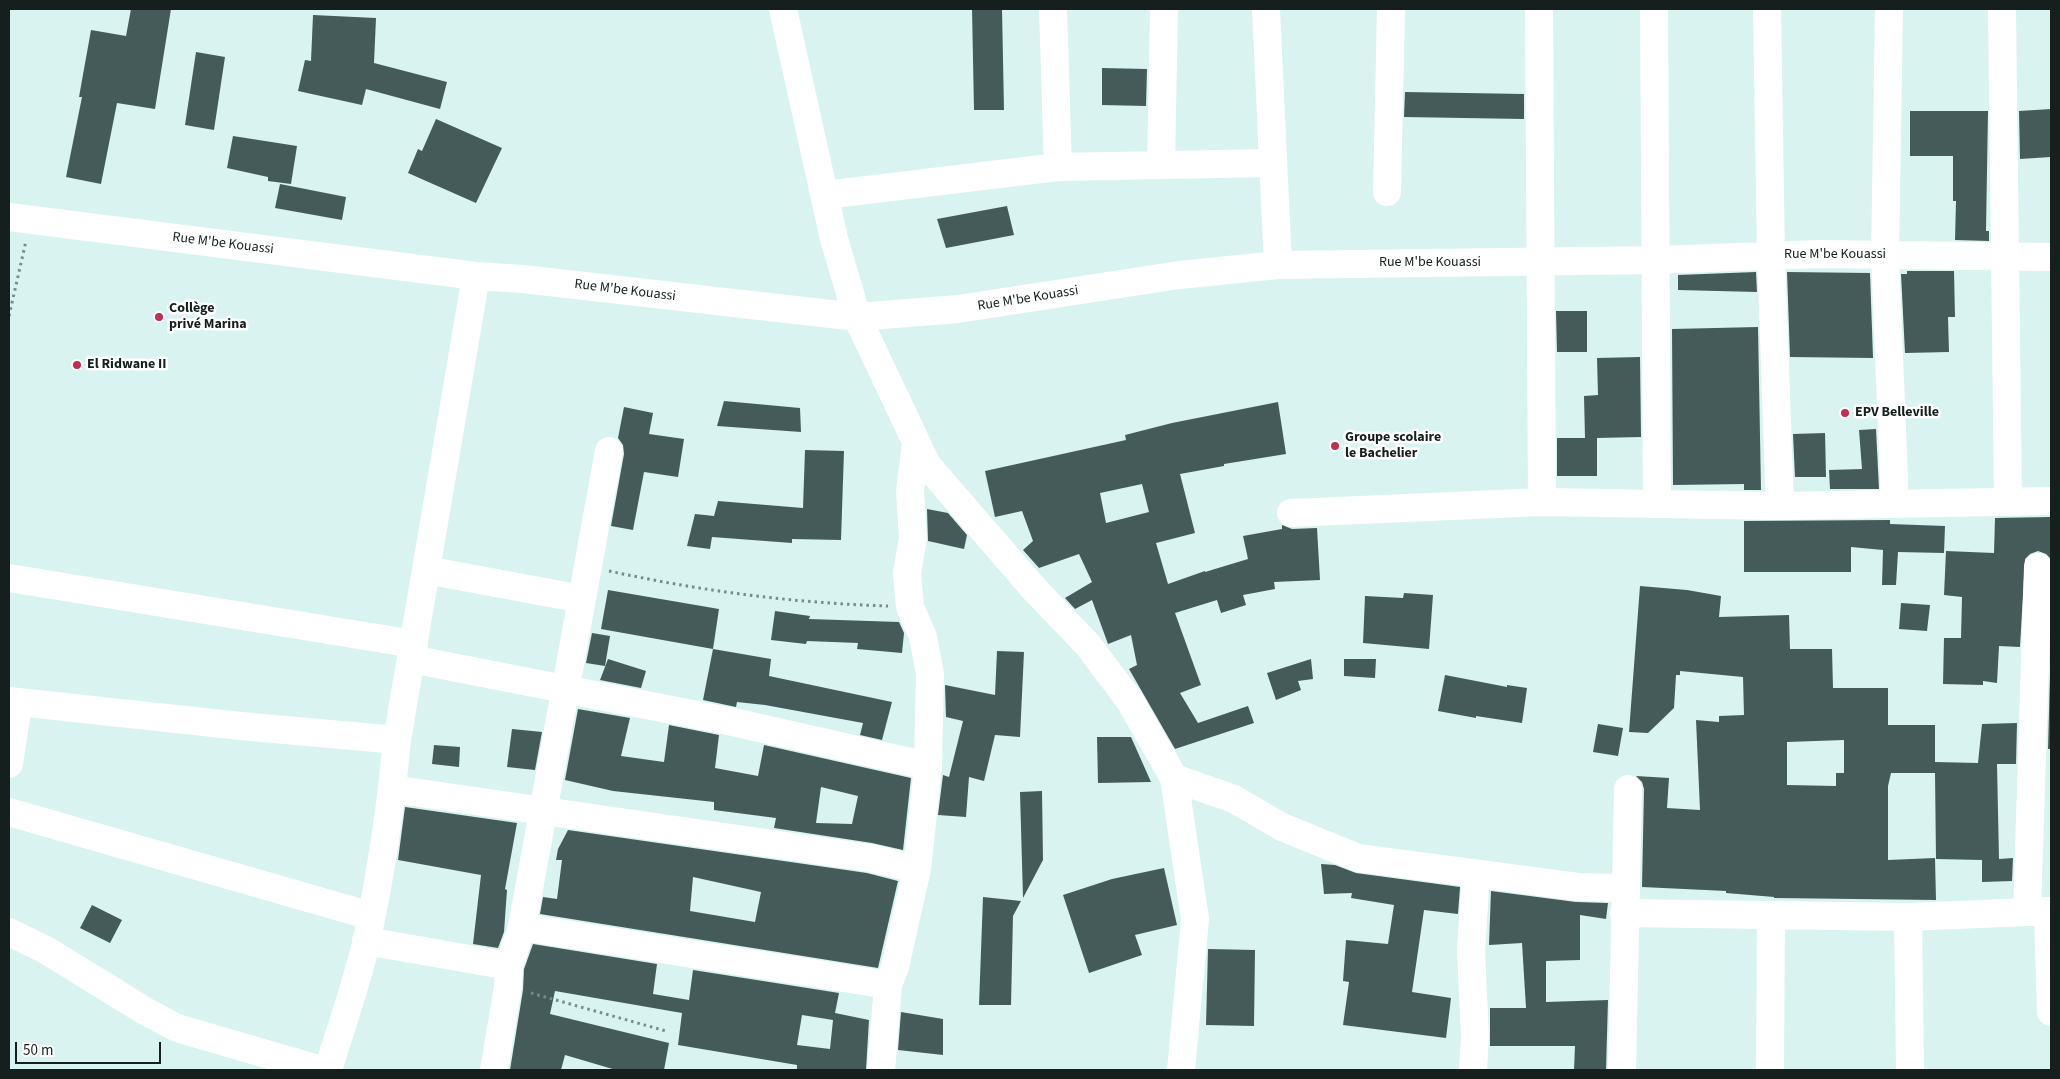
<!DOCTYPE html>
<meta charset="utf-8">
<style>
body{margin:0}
#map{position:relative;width:2060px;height:1079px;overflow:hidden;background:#d9f3f1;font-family:"Source Sans 3",sans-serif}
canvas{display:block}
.frame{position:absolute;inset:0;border:10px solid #151f1e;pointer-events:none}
.scale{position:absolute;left:15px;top:1042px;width:146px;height:22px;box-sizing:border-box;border:2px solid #151f1e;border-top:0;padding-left:6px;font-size:15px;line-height:18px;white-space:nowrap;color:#151f1e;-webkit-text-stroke:4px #fff;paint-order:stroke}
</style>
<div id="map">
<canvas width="2060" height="1079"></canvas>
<div class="frame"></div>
<div class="scale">50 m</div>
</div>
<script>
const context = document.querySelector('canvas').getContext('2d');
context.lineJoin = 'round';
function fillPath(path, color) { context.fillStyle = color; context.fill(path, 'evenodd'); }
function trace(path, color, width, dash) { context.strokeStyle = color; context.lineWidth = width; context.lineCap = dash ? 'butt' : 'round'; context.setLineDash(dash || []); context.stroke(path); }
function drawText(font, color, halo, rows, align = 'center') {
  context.font = font + ' "Source Sans 3",sans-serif'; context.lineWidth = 5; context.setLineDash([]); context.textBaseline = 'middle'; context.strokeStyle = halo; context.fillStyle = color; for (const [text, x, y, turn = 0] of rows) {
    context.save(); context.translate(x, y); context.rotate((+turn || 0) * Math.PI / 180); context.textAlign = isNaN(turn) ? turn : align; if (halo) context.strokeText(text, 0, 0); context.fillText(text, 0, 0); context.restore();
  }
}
fillPath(new Path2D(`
 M131,9H171L155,109L117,103L101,184L66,177L82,97H79L91,30L126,36Z
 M972,9H1002L1004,110H974Z
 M313,15L376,18L374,63L447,82L440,109L366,89L362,105L298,91L305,60L311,61Z
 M196,52L225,57L214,130L185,125Z
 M1102,68L1147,69L1146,106L1102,105Z
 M1405,92L1524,94V119L1404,117Z
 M2051,109V157L2020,159L2019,111Z
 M1910,111H1988L1986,231H1989V241L1955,240L1956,201H1953V156H1910Z
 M436,119L502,148L476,203L408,173L418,149L422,151Z
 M233,136L297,146L291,184L268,181V177L227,168Z
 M280,184L346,197L342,220L275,208Z
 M1007,206L1014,235L946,248L937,219Z
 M1907,271H1954L1955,317H1948L1949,352L1905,353L1901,274H1907Z
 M1756,272L1757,292L1678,290V275Z
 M1787,272L1870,273L1873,358L1790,357Z
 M1556,311H1587V352H1557Z
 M1758,327L1761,490H1744V484L1673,485L1672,329Z
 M1640,357L1641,437L1597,438V476H1557V438H1585L1584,396L1598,395L1597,358Z
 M724,401L800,408L801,432L717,426Z
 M1278,402L1286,454L1224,464V466L1180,474L1195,533L1156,543L1168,584L1205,571V572L1248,559L1243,536L1282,529V525L1292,529L1317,528L1320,580L1274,582L1275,589L1243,595L1246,605L1221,613L1217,600L1175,613L1201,685L1180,693L1198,723L1248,706L1254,723L1175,749L1129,669L1137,665L1131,635L1108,644L1092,600L1075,609L1065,598L1092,582L1079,554L1039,568L1023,550L1033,541L1022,511L995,517L985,471L1126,440L1125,435L1172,423ZM1142,484L1149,512L1106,523L1100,493Z
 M624,407L653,413L649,434L684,439L678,477L644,472L633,530L611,526L624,454L623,445L618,438Z
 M1876,429L1879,489H1830L1829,470L1862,469L1859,430Z
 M1825,433L1826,477H1795L1793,434Z
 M805,450L844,451L841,540L792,539V543L712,537L710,549L687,546L695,514L714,516L718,501L803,508Z
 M927,509L948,513L967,535L964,549L928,541Z
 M2051,517V559L2046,554L2038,551L2030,554L2025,559L2020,647L1999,646L1997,683L1983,681V685L1943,684L1944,638H1961L1962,597L1944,595L1946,551L1994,553L1995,518Z
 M1890,520V524L1945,526L1944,553L1898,552L1896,585H1882L1883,550L1851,547V572H1744V521Z
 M1640,586L1687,590L1721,596L1719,617L1789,615L1790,649H1832L1833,688H1888V725H1935V762L1978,763L1982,724L2017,723L2016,764H1997L1999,859L2013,858L2012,881L1982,882V860L1936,859L1935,773H1891L1888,786V860L1935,858L1936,900L1774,898V897L1726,893V891L1642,887L1644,789L1642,782L1636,776L1669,778L1667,808L1700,810L1696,720L1719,722V716L1744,715L1743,677L1680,671V675H1676L1674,708L1648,733L1629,732ZM1844,740V773H1836V786L1787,785V742Z
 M608,590L719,609L713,649L601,629Z
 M1404,593L1433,595L1429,649L1363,643L1365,596L1403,598Z
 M1901,603L1930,605L1927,631L1899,629Z
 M775,611L810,616L809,619L899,622L904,633L902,653L857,649L858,643L807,641L806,644L771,640Z
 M592,633L610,636L605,666L586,663Z
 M713,649L771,659L769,676L892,702L882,740L860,735L863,723L765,705L737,702L736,707L703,700Z
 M997,651L1024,652L1020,737L995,735L984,781L969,777L966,817L938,815L943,775L949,777L963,721L946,717L945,685L995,695Z
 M608,659L646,671L641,688L600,680Z
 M1311,659L1313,679L1298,681L1301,690L1276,700L1267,673Z
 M1344,659H1376L1375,678L1344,676Z
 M1445,675L1507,687V685L1527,688L1522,723L1476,716V718L1438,711Z
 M2050,675H2051V749H2048Z
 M578,709L630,718L621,756L664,762L669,725L719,735L715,768L758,776L764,745L911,778L903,850L872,843L774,828L776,818L714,810V802L613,791L565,780ZM821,787L858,796L852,824L816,823Z
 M1598,724L1623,728L1618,756L1593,752Z
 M512,729L542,732L535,770L507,767Z
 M1097,737H1131L1151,782L1098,783Z
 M434,745L460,747L459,767L432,764Z
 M1042,791L1043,860L1023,898L1020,792Z
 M405,807L517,823L505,889L507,890L504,932L498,948L473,944L481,875L398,860Z
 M568,830L867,873L898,881L878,968L540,914L543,897L557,899L562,860H556L558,849ZM693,877L761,892L755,922L690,911Z
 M1321,864L1335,865L1356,873L1460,887L1458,914L1424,910L1412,992L1451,998L1446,1038L1343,1025L1349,982L1343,981L1346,940L1388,944L1394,905L1351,898L1352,893L1324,894Z
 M1164,868L1177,925L1135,935L1142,955L1089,973L1063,895L1112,879Z
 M1491,891L1576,902L1608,903L1606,919L1580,915V960L1546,961V1002L1608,1000L1606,1070H1574L1575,1046H1490V1008H1526L1522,943L1489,945Z
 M983,897L1021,901L1013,916L1011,1005H979Z
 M92,905L122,920L110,943L80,928Z
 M533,944L657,964L653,994L689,1000L693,970L839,993L835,1013L869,1020L866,1070H797V1065L678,1045L682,1013L555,991L550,1014L669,1043L664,1070H616L565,1055L561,1070H510L523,990L524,969ZM802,1015L833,1020L830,1049L797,1045Z
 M1208,949L1255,950L1254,1026L1206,1025Z
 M901,1012L943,1019V1055L898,1050Z`), '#455b59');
trace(new Path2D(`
 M9,316L26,241
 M609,571C701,591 793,603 888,606
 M531,993L666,1031`), '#788a89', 3, [2.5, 4]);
trace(new Path2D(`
 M783,9L834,239L857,317L927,465L1036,591L1088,645L1130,701L1174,778L1195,919L1181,1070
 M1053,9L1058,167
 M1266,9L1278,265
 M1539,9L1542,502
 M1654,9L1657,502
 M1767,9L1771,255L1780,506
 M1889,9L1885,256L1895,504
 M2002,9L2008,501
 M1161,164L1164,9
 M1387,192L1391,9
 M825,195L1058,167L1272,163
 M9,217L476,276L523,279L857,317L958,309L1179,275L1278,265L1656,260L1820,254L2051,257
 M1291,513L1542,502L1780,506L2051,501
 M426,570L582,599
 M9,578L414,644
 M411,659L733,722L928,766
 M9,701L241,726L397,740
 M9,764L18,703
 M1174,778L1234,799L1282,827L1358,858L1578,887L1624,888
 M392,789L870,858L917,869
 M9,812L371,916
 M2048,911L2051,1012
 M2027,912L2038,567
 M1624,913L1908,917L2051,911
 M1908,917L1910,1070
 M522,927L888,985
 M9,932L46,950L145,1011L177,1028L321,1070
 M366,941L509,966L508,987L494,1070
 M509,966L522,927L609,451
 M328,1070C341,1027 357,983 367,939C381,874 391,806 397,740L476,276
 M881,1070L888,985L895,967L917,869L928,766L930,674L923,637L910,607L907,573L913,538L910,491L916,443
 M1473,1070L1475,1036L1471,951L1476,875
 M1622,1070L1628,789
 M1770,1070L1771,916`), '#fff', 28);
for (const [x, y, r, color] of [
 [159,317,5,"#bf3054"],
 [77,365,5,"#bf3054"],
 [1845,413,5,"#bf3054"],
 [1335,446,5,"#bf3054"]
]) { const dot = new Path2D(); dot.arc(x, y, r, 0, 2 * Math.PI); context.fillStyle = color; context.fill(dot); trace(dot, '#fff', 2); }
drawText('14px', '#151f1e', '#fff', [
 ["Rue M'be Kouassi",223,244,7],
 ["Rue M'be Kouassi",1835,255],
 ["Rue M'be Kouassi",1430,263],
 ["Rue M'be Kouassi",625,291,7],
 ["Rue M'be Kouassi",1028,299,-9]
]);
drawText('bold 14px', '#151f1e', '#fff', [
 ["Collège",169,309],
 ["privé Marina",169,325],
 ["El Ridwane II",87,365],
 ["EPV Belleville",1855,413],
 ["Groupe scolaire",1345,438],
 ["le Bachelier",1345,454]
], 'left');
</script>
